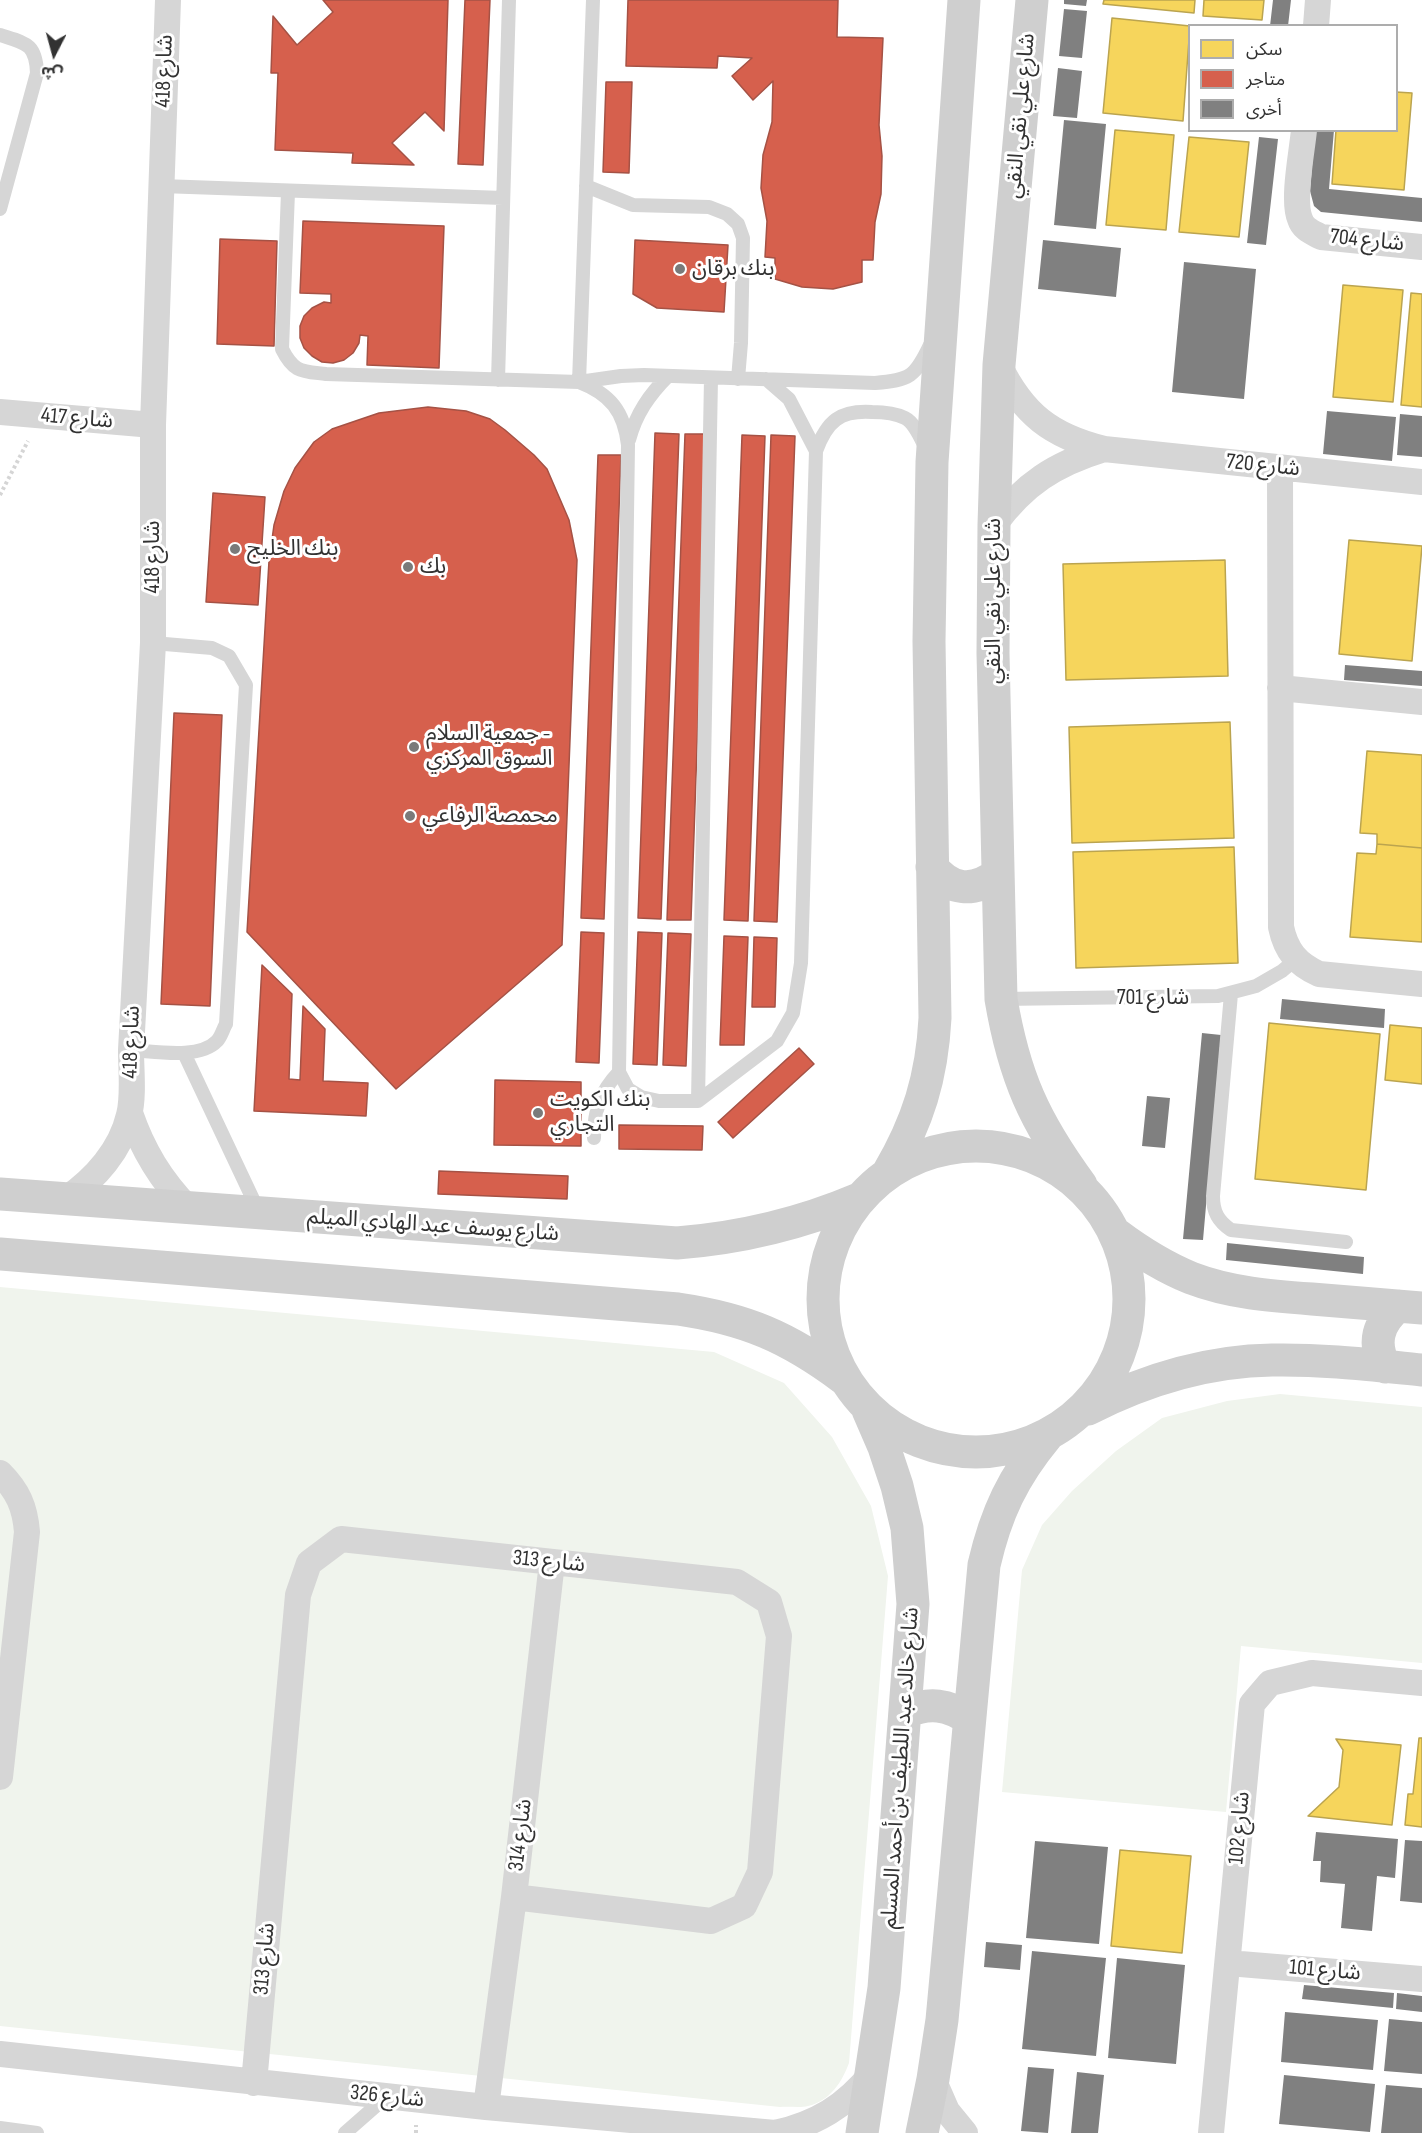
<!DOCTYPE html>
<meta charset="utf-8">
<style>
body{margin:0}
#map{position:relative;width:1422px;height:2133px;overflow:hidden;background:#fff;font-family:"Sofia Sans Condensed","Noto Sans Arabic",sans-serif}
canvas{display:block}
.legend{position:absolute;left:1188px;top:24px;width:210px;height:108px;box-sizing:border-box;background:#fff;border:2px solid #adadad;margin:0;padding:8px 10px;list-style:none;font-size:18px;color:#323232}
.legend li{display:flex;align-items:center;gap:12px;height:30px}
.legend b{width:30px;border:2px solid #adadad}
.north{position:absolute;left:24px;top:24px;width:60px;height:60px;-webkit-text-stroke:4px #fff;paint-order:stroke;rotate:186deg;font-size:16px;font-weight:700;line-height:24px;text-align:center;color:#323232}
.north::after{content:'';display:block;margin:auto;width:21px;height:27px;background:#323232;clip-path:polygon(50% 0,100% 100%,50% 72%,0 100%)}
</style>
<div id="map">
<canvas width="1422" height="2133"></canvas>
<ul class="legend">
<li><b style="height:16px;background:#f6d55c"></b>سكن</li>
<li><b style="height:16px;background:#d6604d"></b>متاجر</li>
<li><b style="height:16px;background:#808080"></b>أخرى</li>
</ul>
<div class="north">ش</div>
</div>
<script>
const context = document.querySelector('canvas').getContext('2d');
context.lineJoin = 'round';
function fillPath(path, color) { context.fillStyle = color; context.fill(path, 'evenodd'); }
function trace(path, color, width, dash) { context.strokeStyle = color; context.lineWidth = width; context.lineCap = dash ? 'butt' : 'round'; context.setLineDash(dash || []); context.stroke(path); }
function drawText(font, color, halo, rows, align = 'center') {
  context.font = font + ' "Sofia Sans Condensed","Noto Sans Arabic",sans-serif'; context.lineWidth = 6; context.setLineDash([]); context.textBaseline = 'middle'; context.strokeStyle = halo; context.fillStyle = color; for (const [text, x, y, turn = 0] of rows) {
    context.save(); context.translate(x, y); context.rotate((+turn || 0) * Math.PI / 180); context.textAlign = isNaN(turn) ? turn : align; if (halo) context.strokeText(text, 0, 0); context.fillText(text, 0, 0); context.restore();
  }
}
fillPath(new Path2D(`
 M0,1287L714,1352L784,1383L832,1437L871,1506L888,1576L849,2063C842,2082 830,2101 808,2106C800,2108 789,2106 780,2107L0,2026Z
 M1280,1394L1422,1407V1663L1241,1646L1226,1812L1002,1792L1022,1570L1042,1525L1072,1491L1116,1451L1162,1418L1227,1401Z`), '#f0f4ed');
const homes = new Path2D(`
 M1104,0H1195L1194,13L1103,4Z
 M1204,0H1264L1262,20L1203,16Z
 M1112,18L1190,26L1183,121L1103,113Z
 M1396,92L1412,93L1404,190L1332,184L1336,130H1396Z
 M1115,130L1174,135L1166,230L1106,225Z
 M1189,137L1249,142L1239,237L1179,232Z
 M1343,285L1403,290L1393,402L1333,397Z
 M1411,293L1422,294V407L1401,405Z
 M1349,540L1422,546L1412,661L1339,654Z
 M1225,560L1228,676L1066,680L1063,564Z
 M1230,722L1234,838L1072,843L1069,727Z
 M1367,751L1422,755V848L1377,844V834L1360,833Z
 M1377,844L1422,848V942L1350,937L1357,853L1376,854Z
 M1234,847L1238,963L1076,968L1073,852Z
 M1269,1023L1380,1034L1366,1190L1255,1179Z
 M1390,1025L1422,1028V1084L1385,1080Z
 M1419,1738H1422V1827L1405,1825L1408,1794H1413Z
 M1336,1739L1401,1745L1392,1825L1308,1816L1339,1787L1343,1750Z
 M1120,1850L1191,1856L1182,1953L1111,1946Z`);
fillPath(homes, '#f6d55c');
trace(homes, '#bba44f', 1.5);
const shops = new Path2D(`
 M323,0H448L444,131L425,112L392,143L414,165L352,163L353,153L275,150L278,73H271L273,16L297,45L333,12Z
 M465,0H490L483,165L458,164Z
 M628,0H838L837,37L883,38L879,125L882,156L881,194L875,222L873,260H862V282L833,289L802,287L775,279V258L765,257L767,221L761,188L763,155L772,122L773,81L753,100L732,76L752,58L718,56L717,68L626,66Z
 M606,82H632L629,173L603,172Z
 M303,221L444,226L439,368L367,365L368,336L360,335L359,343L353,353L344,360L333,363L322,362L312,356L304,348L300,338V326L304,316L312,308L324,302L331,303V294L300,293Z
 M220,239L277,241L274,346L217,344Z
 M635,240L728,245L724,312L657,308L633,294Z
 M428,407L466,411L490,419L505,430L534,455L547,469L569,520L577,560L562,945L396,1089L247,932L269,561L274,525L284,491L295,468L314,442L332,429L379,413Z
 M655,433L679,434L661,919L638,918Z
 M685,434H708L691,920H667Z
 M742,435L765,436L748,921L724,920Z
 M771,435L795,436L777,922L754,921Z
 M598,455H621L604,919L581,918Z
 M213,493L265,497L258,605L206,602Z
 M174,713L222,715L210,1006L161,1004Z
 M581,932L604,933L599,1063L576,1062Z
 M638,932L662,933L657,1065L633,1064Z
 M668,933L691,934L686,1066L663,1065Z
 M724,936L748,937L744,1045H720Z
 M754,937L777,938L775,1007H752Z
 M262,965L292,994L289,1079L300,1080L303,1006L325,1029L323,1081L368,1083L366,1116L254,1111Z
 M799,1048L814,1064L733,1138L718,1122Z
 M495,1080L581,1082V1146L494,1145Z
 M619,1125L703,1126L702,1150L619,1149Z
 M439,1171L568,1176L567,1199L438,1194Z`);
fillPath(shops, '#d6604d');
trace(shops, '#a55245', 1.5);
fillPath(new Path2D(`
 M1064,0H1087L1086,6L1064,4Z
 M1273,0H1291L1288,26H1270Z
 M1064,9L1087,11L1082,58L1059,56Z
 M1058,68L1082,71L1077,118L1053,116Z
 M1064,120L1106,124L1096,229L1054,225Z
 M1315,130H1334L1329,189L1422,198V222L1321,212L1314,206L1310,191Z
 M1259,137L1278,139L1266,245L1247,243Z
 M1043,240L1121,248L1116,297L1038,289Z
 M1184,262L1256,269L1244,399L1172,392Z
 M1327,411L1396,417L1392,461L1323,454Z
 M1400,414L1422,416V457L1397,455Z
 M1345,665L1422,671V686L1344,680Z
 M1282,999L1385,1009L1384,1028L1280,1019Z
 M1202,1033L1221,1035L1203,1240L1183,1239Z
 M1147,1096L1170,1098L1165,1148L1142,1146Z
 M1227,1243L1364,1257L1363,1274L1226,1260Z
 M1316,1832L1398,1839L1395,1878L1377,1876L1372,1931L1341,1928L1345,1884L1320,1882L1321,1861H1313Z
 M1405,1840L1422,1841V1903L1400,1901Z
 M1035,1841L1108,1847L1099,1944L1026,1938Z
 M986,1942L1022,1945L1020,1970L984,1967Z
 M1032,1951L1106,1958L1096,2056L1022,2049Z
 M1117,1958L1185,1965L1176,2064L1108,2058Z
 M1304,1985L1394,1993L1393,2008L1302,1999Z
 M1397,1993L1422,1996V2012L1396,2009Z
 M1285,2012L1378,2020L1373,2070L1281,2062Z
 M1389,2019L1422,2022V2074L1384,2071Z
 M1028,2067L1054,2069L1048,2133L1021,2131Z
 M1077,2072L1104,2075L1098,2133H1071Z
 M1284,2075L1375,2084L1370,2132L1279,2124Z
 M1386,2085L1422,2088V2133H1381Z`), '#808080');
trace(new Path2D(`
 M0,495L28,441
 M416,2133V2125`), '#d5d5d5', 4, [3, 3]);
trace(new Path2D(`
 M0,35C25,43 36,43 37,73L0,209
 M161,186L503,198
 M586,186L633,205L709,207L727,214L738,224L743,238L741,343L738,379
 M288,192L282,349C294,373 302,371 326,374L579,382L621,376L644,375L875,383C910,380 915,377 930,345
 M766,379L789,399L816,451
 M498,380L509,0
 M579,382C610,394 624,411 628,445L619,1072L628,1089L641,1097L659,1101H698L777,1041L793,1013L801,963L816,451C827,421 840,410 872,412C883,412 895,413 905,418C915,423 921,439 926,449
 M579,382L593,0
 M629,440C636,414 649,395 668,376
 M1231,994L1213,1196C1213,1212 1218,1221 1231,1230L1346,1242
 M1001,999L1218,996L1256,986L1282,971L1295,960
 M131,1050C154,1051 199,1060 217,1041C221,1037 223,1029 226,1024L246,685L229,656L212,648L153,643
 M184,1053L259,1212
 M698,1101L711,378
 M594,1138C594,1110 600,1092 619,1072
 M0,2128L37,2133
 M345,2133L386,2097`), '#d6d6d6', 14);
trace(new Path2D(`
 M1316,26L1318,0
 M1304,130C1302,152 1292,201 1300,219C1303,229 1312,232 1321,237L1422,247
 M999,365C1023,414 1051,436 1104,449L1422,482
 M0,412L153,425
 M1280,468L1281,927C1286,951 1297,964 1319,974L1422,984
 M994,525C1024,484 1055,464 1104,449
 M1280,688L1422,702
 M130,1113C143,1151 161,1180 188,1208
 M66,1199C95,1179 121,1150 129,1115C134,1097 131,1069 131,1050L153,643V425L168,0
 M0,1473C18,1491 25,1507 27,1532L0,1777
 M1228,1963L1422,1979
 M0,2054L486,2107L775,2133C816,2124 846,2106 872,2073
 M933,2079L947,2111L965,2133
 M254,2083L298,1595L309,1563L341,1539L737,1582L769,1602L779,1636L760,1872L744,1906L711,1921L514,1897
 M486,2107L514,1897L552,1562
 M1211,2133L1252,1704L1270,1683L1312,1673L1422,1683`), '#d6d6d6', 26);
trace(new Path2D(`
 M1032,0L999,365L994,525L993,653L1001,999C1014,1076 1034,1121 1081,1185
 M932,867C951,891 973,893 998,874
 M823 1299a153 153 0 1 1 306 0a153 153 0 1 1-306 0Z
 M888,1173C918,1122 932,1077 935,1018L929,641L932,462L964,0
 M0,1194L677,1243C742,1238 800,1224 859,1199
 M1116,1234C1140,1252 1164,1267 1191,1278C1230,1293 1271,1296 1312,1299C1349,1302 1385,1305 1422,1308
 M0,1254L678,1309C746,1319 788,1337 843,1378
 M1385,1367C1372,1343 1378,1323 1398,1306
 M1088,1409C1145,1380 1207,1361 1272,1360C1322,1359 1372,1365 1422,1370
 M906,1712C929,1702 948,1704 969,1719
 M862,2133L884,1988L913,1604L907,1528L897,1486L884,1447L868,1410
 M922,2133L933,2079L942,2020L984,1565C996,1513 1013,1477 1047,1436`), '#cfcfcf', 33);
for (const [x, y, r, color] of [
 [680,269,6,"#7a7a7a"],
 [235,549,6,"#7a7a7a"],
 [408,567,6,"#7a7a7a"],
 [414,747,6,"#7a7a7a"],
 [410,816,6,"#7a7a7a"],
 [538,1113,6,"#7a7a7a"]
]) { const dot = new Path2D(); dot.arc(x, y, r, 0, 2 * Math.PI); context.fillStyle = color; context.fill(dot); trace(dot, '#fff', 2); }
drawText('22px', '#323232', '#fff', [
 ["شارع 418",165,71,-88],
 ["شارع علي نقي النقي",1021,116,-85],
 ["شارع 704",1367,241,6],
 ["شارع 417",77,419,5],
 ["شارع 720",1263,466,6],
 ["شارع 418",153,557,-90],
 ["شارع علي نقي النقي",994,601,-90],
 ["شارع 701",1153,998],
 ["شارع 418",132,1042,-88],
 ["شارع يوسف عبد الهادي الميلم",433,1226,4],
 ["شارع 313",549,1562,6],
 ["شارع خالد عبد اللطيف بن أحمد المسلم",901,1768,-86],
 ["شارع 102",1240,1828,-85],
 ["شارع 314",521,1835,-83],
 ["شارع 313",265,1959,-85],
 ["شارع 101",1325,1971,5],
 ["شارع 326",387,2097,6]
]);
drawText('22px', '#323232', '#fff', [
 ["بنك برقان",692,269],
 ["بنك الخليج",247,549],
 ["بك",420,567],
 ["جمعية السلام -",426,734],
 ["السوق المركزي",426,759],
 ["محمصة الرفاعي",422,816],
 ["بنك الكويت",550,1100],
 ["التجاري",550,1125]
], 'left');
</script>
